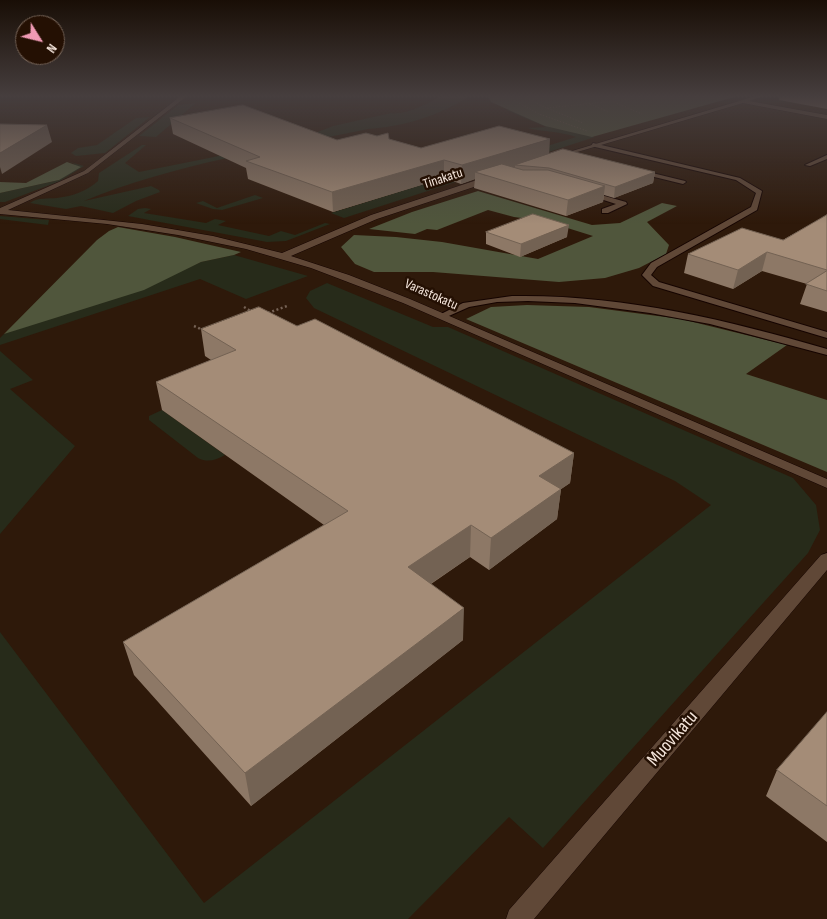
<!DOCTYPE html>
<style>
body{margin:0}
#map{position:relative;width:827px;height:919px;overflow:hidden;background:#2e190a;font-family:"Sofia Sans Condensed",sans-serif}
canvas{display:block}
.north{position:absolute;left:15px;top:15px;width:50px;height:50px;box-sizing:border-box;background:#241003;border:1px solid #78665a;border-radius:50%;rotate:126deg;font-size:14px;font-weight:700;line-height:20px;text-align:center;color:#f5e6dc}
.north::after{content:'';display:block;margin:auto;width:18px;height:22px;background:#f09ab4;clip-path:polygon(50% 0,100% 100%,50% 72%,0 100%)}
</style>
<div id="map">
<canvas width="827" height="919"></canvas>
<div class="north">N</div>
</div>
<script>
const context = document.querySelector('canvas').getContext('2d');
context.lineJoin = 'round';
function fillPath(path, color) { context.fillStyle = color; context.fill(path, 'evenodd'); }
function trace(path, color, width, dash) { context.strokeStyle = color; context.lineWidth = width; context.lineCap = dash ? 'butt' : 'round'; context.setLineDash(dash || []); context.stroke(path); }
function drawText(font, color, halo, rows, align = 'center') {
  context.font = font + ' "Sofia Sans Condensed",sans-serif'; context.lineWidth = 5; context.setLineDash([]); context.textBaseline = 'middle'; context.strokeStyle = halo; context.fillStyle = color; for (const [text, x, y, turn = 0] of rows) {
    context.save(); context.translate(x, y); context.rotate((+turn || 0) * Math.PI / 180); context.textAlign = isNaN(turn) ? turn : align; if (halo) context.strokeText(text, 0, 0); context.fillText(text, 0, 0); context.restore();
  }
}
fillPath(new Path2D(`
 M442,96H469C441,116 401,127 368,129C273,149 174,164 84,201L151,186L159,190L160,192L136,201L113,213L81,206L66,209L30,203C38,197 48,199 57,198C73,196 87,191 98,181L99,173L142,145H146L125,163L139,172L214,157L315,133L333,126L391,113C407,115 428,103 442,96Z
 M196,103L156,137L139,136L178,105Z
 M515,109L543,121L595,137L344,218L331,213L576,137C559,131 543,132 527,128L546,127L506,110Z
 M150,117L105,153L76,156L71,153L78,148L97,145L136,118Z
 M67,161L84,166L60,181L5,202H0V193L59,180L75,164Z
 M255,195L263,198L222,210L213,209L196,203L203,201L217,208Z
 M145,208L151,209L144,213L206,223L215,219L226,221L218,225L269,236L281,231L295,235L325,223L330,224L286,241L267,242L128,216L138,209Z
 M0,216L49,220L48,225L0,219Z
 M234,255L308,276L246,299L200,279L0,345V338L4,334L185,269L201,262Z
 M327,283L433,327H448L793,478L816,505L820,530L808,553L543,848L509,817L408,919H0V632L204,903L711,505L675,481L314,308L306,298L310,291Z
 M0,351L33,380L10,389L75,446L0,534Z
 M162,410L225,455C216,460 208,463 198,458L149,420V416Z`), '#272b1a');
fillPath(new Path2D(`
 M488,96H738L592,137L545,126L491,102Z
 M67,162L81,167L59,180L0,193V182L26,183Z
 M478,191L592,225L620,223L662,203L677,206L647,222L669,245L666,254L639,268L605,278L559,282L433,272H374L355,264L341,247L354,235L396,237L442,242L538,259L593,236L545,221L514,217L488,210L437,230L427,229L415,234L369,229L412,212Z
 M118,227L175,237L241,252L234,255L201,262L144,290L4,334L97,240L109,231Z
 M527,305L589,307L681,319L787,345L746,374L827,400V472L466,319L491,307Z`), '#50563c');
const service = new Path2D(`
 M593,143L740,178L762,191L757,210L657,267L651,275L659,282L827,332V338L653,286L642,275L651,263L751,207L756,193L736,180L591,146Z
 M827,155V159L810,166L805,165Z
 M640,170L685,181L686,182L683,184L638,173L637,172Z
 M587,191L626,202L627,204L608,213H602V209L616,204L585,194L584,193Z
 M512,296C619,294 725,319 827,349V355L710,324L650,313L575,303L528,301L497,302L469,307L442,319L437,316L463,303Z`);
const minor = new Path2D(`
 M181,96H187L88,173L8,210L142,224L213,236L282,253L371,215L489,176H495V180L377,219L291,256L349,275L410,299L827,479V488L403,303L311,268L246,249L178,235L107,224L0,214V208L84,171Z
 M756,96H763L749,101L827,115V119L743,103L557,158L552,157Z
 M827,553V570L534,919H506L509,910L821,555Z`);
trace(service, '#150400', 2);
trace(minor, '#150400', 1);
trace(new Path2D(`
 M506,96L539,114L587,131
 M524,96L542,106L583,123
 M614,102L642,114
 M590,104L609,112
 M547,108L624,100L642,96`), '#756255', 1, [1, 2]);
trace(new Path2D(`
 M244,307L252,312
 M268,313L287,306
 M194,326L203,330`), '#756255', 2.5, [2, 2.5]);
fillPath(service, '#604837');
fillPath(minor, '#604837');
fillPath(new Path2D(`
 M780,96H827V109L779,100Z
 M170,118L337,140L389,139L421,148L549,154L655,172L653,183L614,198L604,195L603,202L566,216L474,188L475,179L461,184L444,178L333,212L248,179L246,168L173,134Z
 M827,215V312L800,304L807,284L762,271L733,289L684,273L688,254L783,240Z
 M486,232L567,237L520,257L486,244Z
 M297,326L574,453L570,483L561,489L557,519L489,570L470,557L431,584L463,640L251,806L134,675L123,642L324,525L162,410L156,382L211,360L205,356L201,329Z
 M827,712V842L766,796L777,770Z`), '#8d7866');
fillPath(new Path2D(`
 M47,125L52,142L2,174L0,167V153Z
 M550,139L549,156L515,165V167L486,176L475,172V179L461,184L462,165Z
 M444,160V178L333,212L332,192Z
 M655,172L653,183L614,198L615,187Z
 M605,186L603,202L566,216L568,200Z
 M569,225L567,237L520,257L521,244Z
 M767,252L762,271L733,289L738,270Z
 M574,453L570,483L535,507L539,476Z
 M561,489L557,519L489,570L491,538Z
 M471,525L470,557L408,599V567Z
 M464,608L463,640L251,806L245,773Z`), '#736253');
const building = new Path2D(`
 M243,105L337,140L366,133L377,136L388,133L389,139L421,148L499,126L550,139L462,165L444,160L332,192L246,161L260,157L170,118Z
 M0,124L47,125L0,153Z
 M563,149L655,172L615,187L549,168L515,165Z
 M502,164L523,170H548L605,186L568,200L475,172Z
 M533,214L569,225L521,244L486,232Z
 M827,215V270L767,252L738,270L688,254L742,228L783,240Z
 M827,271V291L806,284Z
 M259,307L297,326L315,319L574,453L539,476L561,489L491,538L471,525L408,567L464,608L245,773L123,642L348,511L156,382L236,350L201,329Z
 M827,712V806L777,770Z`);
fillPath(building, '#a48c77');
trace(building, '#736253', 1);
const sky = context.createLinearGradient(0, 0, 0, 224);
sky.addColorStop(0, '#190e06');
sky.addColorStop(0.43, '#463e3e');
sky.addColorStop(1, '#463e3e00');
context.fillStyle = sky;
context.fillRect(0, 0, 827, 224);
drawText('14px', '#f5e6dc', '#241003', [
 ["Tinakatu",443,179,-18],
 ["Varastokatu",431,295,24]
]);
drawText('19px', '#f5e6dc', '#241003', [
 ["Muovikatu",673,739,-49]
]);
</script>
